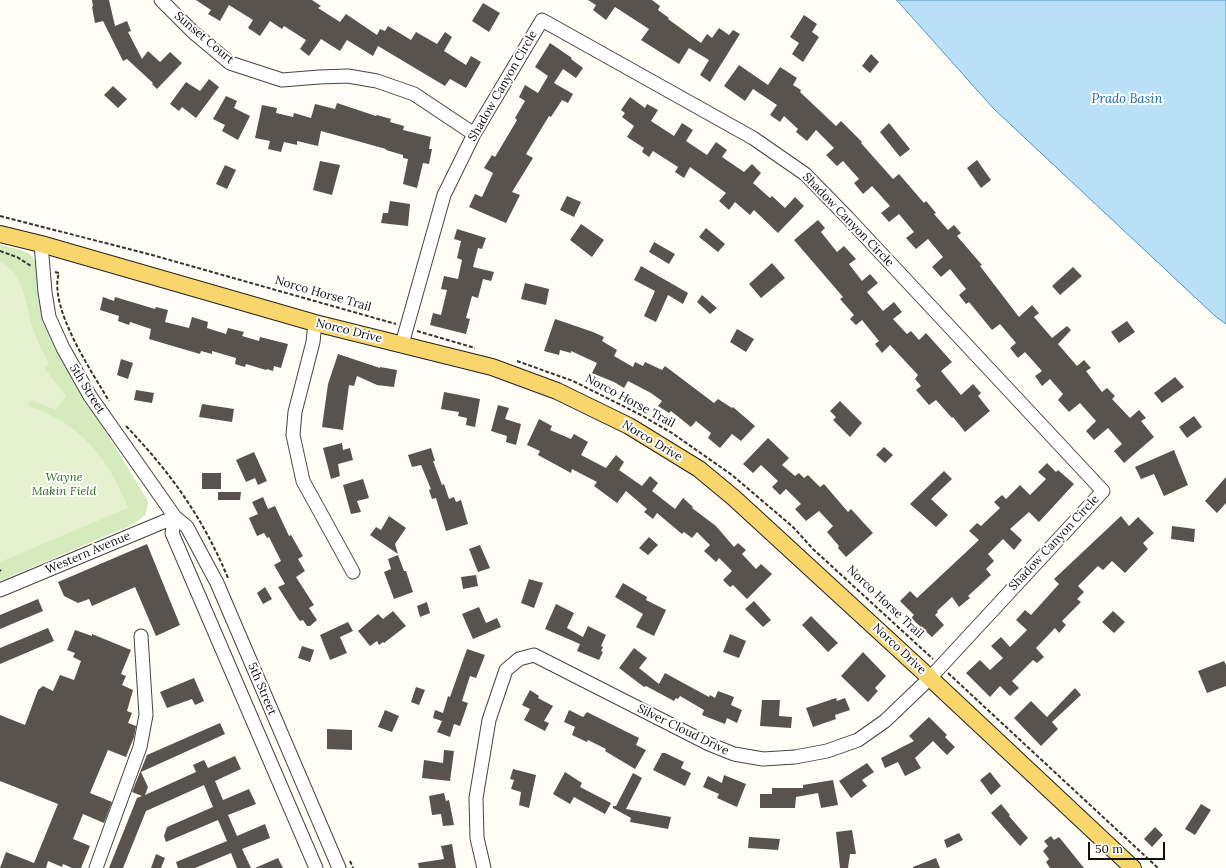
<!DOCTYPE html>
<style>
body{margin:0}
#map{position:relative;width:1226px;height:868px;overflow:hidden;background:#fffdf5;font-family:Lora,serif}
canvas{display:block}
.scale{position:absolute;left:1088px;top:842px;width:77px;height:18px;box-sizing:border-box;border:2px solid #111;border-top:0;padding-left:5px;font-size:12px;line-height:14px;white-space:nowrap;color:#111;-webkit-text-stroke:3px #fff;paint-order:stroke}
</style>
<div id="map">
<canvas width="1226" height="868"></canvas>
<div class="scale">50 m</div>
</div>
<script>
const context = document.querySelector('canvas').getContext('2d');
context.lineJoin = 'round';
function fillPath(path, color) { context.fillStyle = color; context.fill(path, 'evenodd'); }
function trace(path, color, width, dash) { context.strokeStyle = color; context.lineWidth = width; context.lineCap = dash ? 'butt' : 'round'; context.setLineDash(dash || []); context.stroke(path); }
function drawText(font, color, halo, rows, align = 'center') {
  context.font = font + ' Lora,serif'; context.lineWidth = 4; context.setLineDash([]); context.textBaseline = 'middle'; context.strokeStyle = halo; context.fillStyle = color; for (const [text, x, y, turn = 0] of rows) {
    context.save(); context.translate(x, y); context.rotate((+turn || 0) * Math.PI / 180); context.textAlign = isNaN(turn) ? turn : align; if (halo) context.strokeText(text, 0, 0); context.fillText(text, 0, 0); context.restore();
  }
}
fillPath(new Path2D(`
 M0,245C10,248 28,249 34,259C39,267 37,286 38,296C41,317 49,336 59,355L148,501L146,514L134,524L0,581Z`), '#d5ebbd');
fillPath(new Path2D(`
 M0,262C24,273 26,307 33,329C37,341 43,352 49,363L44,368L66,396L56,410L31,400L27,405C41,411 56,417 69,426C97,446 116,476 128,508L0,562Z`), '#e6f2cf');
const water = new Path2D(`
 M897,0H1226V324L1215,316L994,109Z`);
fillPath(water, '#b9e0f7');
trace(water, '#3f96cf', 1);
fillPath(new Path2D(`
 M92,0H109L115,26L127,21L131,31L128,32L142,59L148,51L160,62L170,52L182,63L157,89L152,84L153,83L127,59L123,61L103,21L95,23L92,7L93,6Z
 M196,0H312L321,6L318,8L340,22L346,14L377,35L380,29L385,31L388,26L411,40L416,32L437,44L445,32L452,37L444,51L466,65L471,56L481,62L466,88L450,79L445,86L378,46L373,56L347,40L340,51L321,39L309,56L300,49L306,40L284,26L282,29L270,21L260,36L248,28L253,20L229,5L220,21L208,14L211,10Z
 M588,0H652L660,6L658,10L669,18L668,19L701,43L707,34L712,38L719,28L729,35L733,30L740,34L710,82L700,75L709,60L689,48L679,64L641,40L649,29L615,7L606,20L593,10L596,5Z
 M483,3L500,13L489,32L472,21Z
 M804,15L817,24L812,32L819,37L803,62L792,54L799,43L790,37Z
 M550,43L572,58L571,59L583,68L576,78L563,69L554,83L573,94L568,103L562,100L551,117L549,116L526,154L533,158L512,192L520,195L506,223L469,207L475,194L482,197L493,173L484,168L492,155L495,157L517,120L515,118L525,101L519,97L525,85L538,93L548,76L535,67Z
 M871,54L879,62L870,73L862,66Z
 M739,65L768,85L780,67L797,78L793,85L801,90L800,92L836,126L841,121L862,142L861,143L893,179L899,174L924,203L926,201L936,213L934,214L948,230L954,225L961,233L957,236L982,265L980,266L1019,317L1032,305L1039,313L1034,317L1052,338L1067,326L1071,330L1058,344L1077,366L1084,360L1091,368L1086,371L1102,392L1107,388L1115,396L1112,399L1130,418L1139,410L1146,418L1141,421L1154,437L1124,463L1114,451L1122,444L1108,428L1094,440L1086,431L1096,421L1080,403L1069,412L1058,400L1063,394L1050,379L1042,386L1035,376L1042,371L1025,352L1018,358L1010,348L1016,343L1000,324L992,330L969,302L966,304L959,295L966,289L950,269L941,277L932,267L943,257L928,239L916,249L906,238L914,232L899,214L889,222L881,213L890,206L872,186L863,194L854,183L859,179L843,161L837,166L826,155L834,148L816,130L807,141L796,132L798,129L784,116L780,122L770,115L777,105L753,89L745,101L724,86Z
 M209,79L219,87L196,118L182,107L179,111L170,104L186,82L200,91Z
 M113,86L127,99L118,108L104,95Z
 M226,96L237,101L234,108L250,116L238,140L222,131L225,125L213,119Z
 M630,97L645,108L647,104L658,110L651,121L674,136L682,123L693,130L686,141L707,155L716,142L727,150L722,157L744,172L752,164L761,173L753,183L770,198L772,196L785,208L795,197L804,206L778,233L754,210L750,215L735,202L729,210L719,201L726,193L690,167L684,178L675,172L678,167L653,151L649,157L642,152L644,148L627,137L634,126L622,117L625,113L621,110Z
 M337,103L376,116L377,115L391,119L390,122L404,126L403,130L431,137L429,149H432L429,164L423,163L417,188L403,184L408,159L403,158V155L386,150V149L321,131L318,146L297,141V145L284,142L281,152L268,149L270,141L255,138L262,105L277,108L276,113L293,117L294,113L311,118L315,104L335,109Z
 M889,123L910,149L900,157L880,132Z
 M977,160L991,180L981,188L967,168Z
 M320,161L340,165L332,195L313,190Z
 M225,165L236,170L227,189L216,184Z
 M567,196L581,202L574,217L560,210Z
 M390,201L410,204L408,226L381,223L383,213H388Z
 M818,220L825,228L821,232L837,252L844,246L856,259L849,264L862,281L870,274L878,283L867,292L883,311L894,302L902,312L893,319L907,334L911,331L919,340L926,333L952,362L941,371L961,395L973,384L981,393L978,396L990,411L965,432L953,417L952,418L936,400L929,405L916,390L921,386L915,379L918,375L890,345L882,353L875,344L879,341L862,320L856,325L850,319L854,315L840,299L843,297L794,240Z
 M581,224L604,240L592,257L570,240Z
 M706,228L725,244L718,252L699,237Z
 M457,229L486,238L482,249L478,248L473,267L494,272L491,281L483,279L478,298L472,296L466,318L470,319L466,334L430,325L433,313L441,315L447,290L441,289L444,276L458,279L462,260L457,258L461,241L454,239Z
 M654,242L675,254L669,264L649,252Z
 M772,263L785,278L761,298L749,284Z
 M641,266L688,293L683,304L668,295L656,322L644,316L655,291L634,280Z
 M1073,267L1082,276L1060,295L1052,286Z
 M525,283L549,289L546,305L521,299Z
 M702,295L717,308L710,314L697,302Z
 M103,297L114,301L115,297L155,309L156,307L168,310L165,322L189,328L192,317L208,322L207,328L226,334L228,328L244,332L242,336L259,341L260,337L288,344L281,368L274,366L273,371L267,369L266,370L246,364L245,367L235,364L236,358L212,351V354L201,351L200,354L149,339L151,329L130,322L129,325L118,321L119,316L100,310Z
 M555,319L593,332L604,337L602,341L617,350L614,356L633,367L635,362L643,366L645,362L662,370L665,366L714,403L718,399L732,408L733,407L755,426L741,441L732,434L720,448L708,438L711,433L696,421L691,427L671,411L669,413L658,406L662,401L651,393L628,381L624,388L614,382L592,373L597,363L571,351V353L560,350L559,355L544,351Z
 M1127,321L1135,332L1119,343L1111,332Z
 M737,329L754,339L746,352L730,342Z
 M338,354L380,368V367L397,370L394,387L377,385L357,376L354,386L349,385L343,430L322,427L328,384Z
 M121,359L133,363L128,379L117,375Z
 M1175,377L1184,387L1162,403L1154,393Z
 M136,390L154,393L152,403L134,400Z
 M444,392L480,399L475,427L466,425L467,418L458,416L459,412L441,409Z
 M840,401L862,423L850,437L833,420L836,417L830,411Z
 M202,404L234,409L232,422L199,417Z
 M498,405L509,408L505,419L521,424L516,445L506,442L507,436L491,431Z
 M1194,416L1202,427L1187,438L1179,427Z
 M539,419L552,426L550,430L571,439L574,434L588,442L581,455L606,468L616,455L624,462L619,470L642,486L650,476L658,483L652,491L675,509L683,498L693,507L692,508L716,526L734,547L738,543L746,550L742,554L756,569L761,564L772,574L747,599L733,585L730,587L723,580L732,571L719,558L716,562L704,551L710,545L697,532L692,538L684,532L682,534L657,513L653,519L644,512L647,509L626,491L617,503L594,486L597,482L572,469L571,473L538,455L540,451L527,445Z
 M768,438L789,458L782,465L795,476L799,473L804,478L808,475L820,487L824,484L848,512L851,509L873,533L846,557L838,548L839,546L827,532L833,526L819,511L806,521L795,509L801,504L786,489L780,495L772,487L778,481L761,465L753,473L743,464Z
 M342,443L343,450L350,448L353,460L338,464L340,476L331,479L323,448Z
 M884,447L893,455L885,463L876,455Z
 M431,448L435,461H433L442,485L444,484L449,499L454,497L456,502L461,500L468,524L446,531L436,498L432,499L429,490L431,489L421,465L412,467L408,455Z
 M1174,450L1188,485L1164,496L1154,474L1141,479L1135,467Z
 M254,452L267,481L258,485L255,478L246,482L236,460Z
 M1047,463L1056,472L1058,470L1074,484L1039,522L1029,512L1010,529L1022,540L1014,550L1003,539L988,554L994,561L986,569L991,575L968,596L970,598L959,607L952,597L937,611L938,612L935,615L944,625L932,637L911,618L914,615L900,601L910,591L917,598L979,540L969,531L977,523L981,526L1000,508L994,502L1002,495L1006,499L1020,485L1030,495L1046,479L1038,472Z
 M944,471L952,479L931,499L948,515L936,527L910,504Z
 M202,473H221V489H202Z
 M1226,477V503L1217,513L1205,501Z
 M363,479L369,498L357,501L361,512L351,514L343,485Z
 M218,492H241L240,500H218Z
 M263,497L268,509L275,506L289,536L291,535L303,556L298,559L305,571L296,577L314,605L309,608L317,620L310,626H307L303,620L300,621L297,617L278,587L285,584L274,565L281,561L269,537L267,538L264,533L257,536L249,518L258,514L252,502Z
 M389,516L406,528L395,544L398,554L370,535L376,527L381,530Z
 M1121,516L1129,526L1138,517L1154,533L1143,543L1148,549L1125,573L1112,561L1103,570L1098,566L1078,586L1084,592L1077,599L1081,602L1062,621L1066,625L1059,633L1055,628L1036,648L1044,657L1037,663L1033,660L1012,681L1019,688L1010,696L1000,686L990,697L966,673L980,660L990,670L1003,658L991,646L1001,637L1010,647L1027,630L1016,620L1025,610L1031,615L1059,584L1054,579Z
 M1172,526L1195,529L1194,542L1171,539Z
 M649,537L658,545L648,555L639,548Z
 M147,544L180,625L156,636L135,587L92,606L89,599L78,603L64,596L58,582Z
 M480,545L490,568L478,572L469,549Z
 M398,555L404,571H406L413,592L394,599L384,572L391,569L388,559Z
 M476,575L478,586L463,589L461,577Z
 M529,579L543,583L534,608L521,603Z
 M623,583L647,597L646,600L666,610L654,636L636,627L643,614L615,597Z
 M265,587L272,599L263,604L257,593Z
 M38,599L43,611L0,629V615Z
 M754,601L771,620L763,627L745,609Z
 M427,602L430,613L420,617L417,606Z
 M556,604L574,613L567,628L583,637L588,626L606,635L601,646L603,647L601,651L603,652L599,660L577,651L580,644L545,629Z
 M479,607L486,623L497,618L501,627L473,639L462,614Z
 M393,611L406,626L384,643L383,642L379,645L377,641L370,646L358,631L378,614L383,619Z
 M1113,611L1125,622L1114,633L1102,622Z
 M811,616L838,643L828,652L802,625Z
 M348,622L353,631L340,637L347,653L330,660L320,635Z
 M48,628L54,641L0,664V648Z
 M75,630L92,636V634L131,650L121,674L126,676L122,685L133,690L127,711L132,713L128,723L136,726L134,737L126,757L108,750L90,793L112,802L104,823L83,814L73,839L90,846L81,868H72L63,864L62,867L48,861L46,868H0L6,852L34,863L58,804L0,781V715L25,725L38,690L43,686L53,691L60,675L74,680L81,661L73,657L75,653L67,650Z
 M730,634L746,641L739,658L723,652Z
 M302,646L314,650L310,662L298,658Z
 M634,648L647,658L639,668L659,684L665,673L709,697L710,695L715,698L718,691L734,697L731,705L742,710L737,723L727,718L725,724L702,715L704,710L680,696L678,699L676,698L674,701L646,686L644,687L619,668Z
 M467,649L485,655L476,678L470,676L462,701L468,703L460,726L454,724L450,737L437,732L442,721L433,718L435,710L443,713L448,696L450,697Z
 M863,652L886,676L875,688L878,691L868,702L841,676Z
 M1224,661L1226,665V686L1207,693L1198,671Z
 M194,678L204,701L195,705L192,699L167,708L160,692Z
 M416,687L425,690L419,705L411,702Z
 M1075,688L1081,695L1052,722L1058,729L1041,746L1014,718L1031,701L1047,717Z
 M530,690L539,696L538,698L553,706L544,721L549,723L545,731L524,720L530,709L522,705Z
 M836,698L837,701L845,698L850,710L835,715L836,719L813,727L806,708Z
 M762,700H780L779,716L792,717L791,728L760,726Z
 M385,710L399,716L392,732L378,727Z
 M569,710L583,717L587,712L639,738L636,745L646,750L635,769L605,751L606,749L588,740L587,742L572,735L575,727L564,722Z
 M929,717L947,735L945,737L955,747L947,755L933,741L915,758L921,768L905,776L898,762L885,768L881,758L914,741L909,736Z
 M220,723L225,734L141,772L148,787L145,795L196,772L193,765L204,760L208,768L235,756L241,769L215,781L223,800L249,789L256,804L228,815L237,836L265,824L270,838L242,849L251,868H237L231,853L195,868H178L176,862L227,841L218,820L166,842L164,836L167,827L213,807L204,785L146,811L123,868H109L137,798L142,796L132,792L147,755Z
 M327,729L352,730V750L327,749Z
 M444,750L454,751L450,781L422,778L424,760L443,763Z
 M662,753H665L684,762L681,768L691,773L685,786L653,770Z
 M867,763L874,772L862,780L867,786L851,798L839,781Z
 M513,769L536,775L529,808L519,805L521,792L511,789L514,780L510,779Z
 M565,772L582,783L580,787L611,803L605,814L574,797L570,804L553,794Z
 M990,772L1001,786L991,795L980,780Z
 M633,773L642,778L626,809L671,817L668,829L630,822L631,818L613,808V806H616Z
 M724,775L746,784L737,807L717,798L719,794L703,787L708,776L722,783Z
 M833,780L838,805L821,808L818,793L796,797L795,808H760V794H772V788H803V785Z
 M444,793L446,801L449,800L454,825L443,826L441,814L432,815L429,796Z
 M1001,804L1010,815L1009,816L1028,838L1020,846L991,813Z
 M1201,804L1211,810L1195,835L1185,829Z
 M1155,827L1163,835L1152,847L1144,839Z
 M852,830L856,854H850L848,868H840L836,832Z
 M959,833L963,840L947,848L944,840Z
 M1051,836L1054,840L1059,837L1084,868H1050L1046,862L1049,859L1043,851L1048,846L1044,841Z
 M749,837L780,839L778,850L748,848Z
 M452,844L456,868H419L418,863L444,859L441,846Z
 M156,854L165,858L161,868H151Z
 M278,858L283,868H255Z
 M936,858L940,868H913V867Z`), '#5a524d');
const minor = new Path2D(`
 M161,0L193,32L230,63L282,80L319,77L348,76L377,81L414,94L474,134
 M41,244L45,292L49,317L63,348L90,396L175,517L187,527L217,583L339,868
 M315,323L313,342L295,412L293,435L303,481L353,572
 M402,344L444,195L474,134L542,20L753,138L805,174L848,218L1103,491L930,678L885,721L858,740L827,751L795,757L763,759L734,754L709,744L534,655L519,659L506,670L489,720L476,798L477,838L484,868
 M175,517L172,533L316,868
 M0,590L175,517
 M96,868L140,747L146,715L141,636`);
const major = new Path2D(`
 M0,234L41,244L315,323L492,367L557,391L629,426L699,469L734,498L930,678L1133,868`);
trace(minor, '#444', 15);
trace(major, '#222', 18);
trace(new Path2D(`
 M0,216L152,255L396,324
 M0,251L17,257L31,266
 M55,272L59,273C48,307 92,372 109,401
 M417,331L475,348
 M517,361L573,381L641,415L672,433L732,475L793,527L813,549L933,659
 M126,426C171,473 203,518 228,578
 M0,570L1,571
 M948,673L1158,868
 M350,861L353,868`), '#333', 2, [4, 2]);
trace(minor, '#fff', 13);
trace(major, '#f9d66b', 16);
drawText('12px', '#111', '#fff', [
 ["Sunset Court",204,38,40],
 ["Shadow Canyon Circle",503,86,-60],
 ["Shadow Canyon Circle",848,220,46],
 ["Norco Horse Trail",323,294,16],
 ["Norco Drive",349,331,14],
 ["5th Street",87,389,58],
 ["Norco Horse Trail",630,401,28],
 ["Norco Drive",652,441,31],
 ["Shadow Canyon Circle",1054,543,-47],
 ["Western Avenue",88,553,-23],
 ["Norco Horse Trail",885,602,43],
 ["Norco Drive",899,649,43],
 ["5th Street",262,689,67],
 ["Silver Cloud Drive",683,730,26]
]);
drawText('italic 12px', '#2f6b1f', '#fff', [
 ["Wayne",64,478],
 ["Makin Field",64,492]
]);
drawText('italic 13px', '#1768a6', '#fff', [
 ["Prado Basin",1127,99]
]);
</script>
